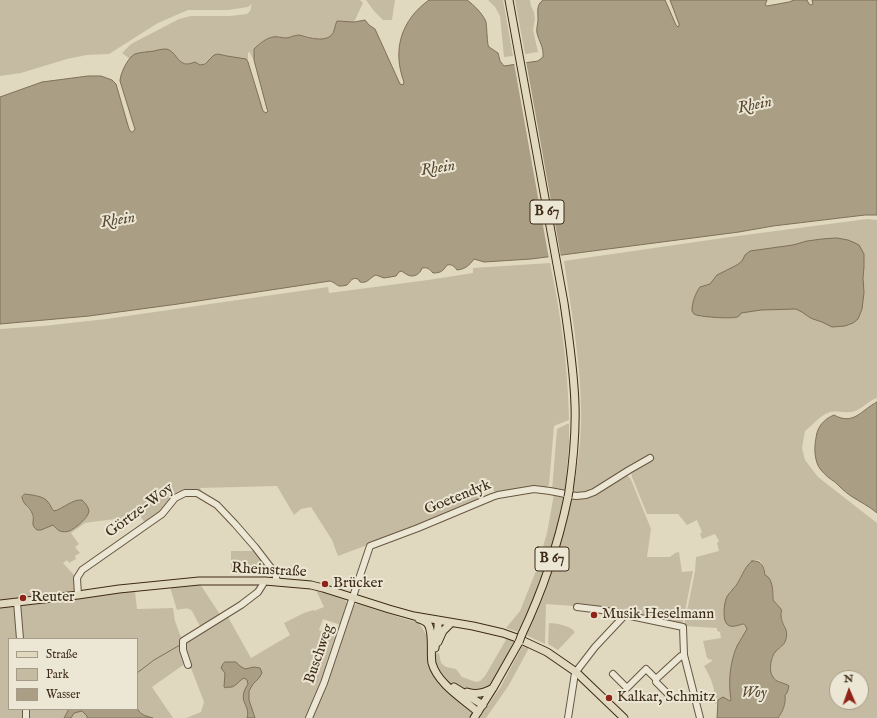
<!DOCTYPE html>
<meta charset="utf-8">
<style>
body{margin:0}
#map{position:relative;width:877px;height:718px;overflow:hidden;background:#e1d9bf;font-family:"IM FELL English",serif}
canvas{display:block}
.legend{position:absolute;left:8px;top:638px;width:130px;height:72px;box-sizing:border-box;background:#ece6d5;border:1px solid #a69b88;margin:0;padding:5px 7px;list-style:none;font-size:12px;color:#3e2b15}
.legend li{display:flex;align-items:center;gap:8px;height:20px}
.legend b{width:20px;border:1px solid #a69b88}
.north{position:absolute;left:829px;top:670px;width:40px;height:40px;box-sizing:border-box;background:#ece6d5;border:1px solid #a69b88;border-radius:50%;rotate:358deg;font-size:11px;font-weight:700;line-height:16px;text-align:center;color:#3e2b15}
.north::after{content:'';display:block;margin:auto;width:14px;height:18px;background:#8f2418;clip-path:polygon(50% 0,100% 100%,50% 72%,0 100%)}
</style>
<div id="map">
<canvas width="877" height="718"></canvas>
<ul class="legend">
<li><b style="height:5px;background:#e1d9bf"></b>Straße</li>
<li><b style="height:11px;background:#c5bba2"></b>Park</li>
<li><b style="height:11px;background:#aa9e85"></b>Wasser</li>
</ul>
<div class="north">N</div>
</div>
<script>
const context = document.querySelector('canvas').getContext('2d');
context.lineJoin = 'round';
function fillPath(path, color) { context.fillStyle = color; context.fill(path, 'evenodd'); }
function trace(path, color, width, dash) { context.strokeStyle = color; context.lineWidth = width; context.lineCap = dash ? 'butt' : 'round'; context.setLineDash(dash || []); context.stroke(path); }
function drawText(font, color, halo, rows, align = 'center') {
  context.font = font + ' "IM FELL English",serif'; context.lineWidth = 4; context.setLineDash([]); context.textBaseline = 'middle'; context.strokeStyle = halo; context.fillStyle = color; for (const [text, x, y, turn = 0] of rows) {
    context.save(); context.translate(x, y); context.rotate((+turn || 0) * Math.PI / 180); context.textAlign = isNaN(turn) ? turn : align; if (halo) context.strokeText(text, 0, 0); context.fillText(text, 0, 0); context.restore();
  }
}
fillPath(new Path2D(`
 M0,0H360L363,3L354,22L337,21C335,26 334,33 329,37C319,43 309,34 299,35C295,35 291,38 287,38C283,38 279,37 275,37C266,37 259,43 254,49V60L249,52L248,53V62L247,60L218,54C210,55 208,64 200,65L197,63L191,64L180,63L170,51L132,56L130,59L122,53L131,44L179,19L191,16H230L247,14L250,11L252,4L248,7L228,10H188L158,23L109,54L87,55L67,59L21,73L0,76Z
 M366,0H395L392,20H383L374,11Z
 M488,0H503L513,56L504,57L500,16L495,7Z
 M515,0H530L531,6L534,12L535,19L533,30L538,52L525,54Z
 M867,219L877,220V398C868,401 862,409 855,411C848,414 837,410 830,412C820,415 813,425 805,431L802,448L805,460L818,477L877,523V718H778C787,706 785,698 786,684L776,680L772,677L770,666L772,659L775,651L782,647L786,639L785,626L781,616L782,612L779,606L773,600C773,595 773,588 771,584C770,580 766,577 765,573C764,571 765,569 764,567C754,544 739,582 734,588C733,591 730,593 728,595L734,626C740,625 744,623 747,629C745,634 740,639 738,645C730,662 728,681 731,700L730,701C726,698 722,696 718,700L717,703L715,704C716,689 711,678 704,666L712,661L711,659L709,660L708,658H707L703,641L721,638L720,632L717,631V628L684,626L695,571L696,557L719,551L717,543L719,541L715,534L702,539L700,534L702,532L697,520L687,525L678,514H647L632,477L631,471L594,491L585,493L573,492C578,464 582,435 581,407C580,358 571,309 564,261L730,237ZM837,678H861V702H837Z
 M550,263C561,315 568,367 569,420L554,426L549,485L545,489L496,494L486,478H483L481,486L484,498L418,526L338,556L332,540L311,507L301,509L294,515L277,486L200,488L203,494L184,492L161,513L146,524L140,516L91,522L85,523L71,533L79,544L75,547L80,553L75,556L76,559L69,563L67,560L63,563L74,575L75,588L80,592L46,597L31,596L22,597L8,601L0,602V329L43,326L106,319L328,287L329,293L428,280L473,273V268ZM34,495L48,502L52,509L54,511L58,510L75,501L81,523C75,527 68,534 60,531C57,530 55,527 53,525L41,530L33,525C34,514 33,514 26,506Z
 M567,424H569V445L565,490H552L557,429Z
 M624,475C629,476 630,478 632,482L651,529L647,557H670L675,553L679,552L682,572L693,571L682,626L602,608L546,604L545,644L526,635C531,627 534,618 538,610C553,574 563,537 572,498L575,499Z
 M554,494L564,497C561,509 559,521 556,533C548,568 533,600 518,632L506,628L520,611L536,571L547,533Z
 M231,551H257L272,574L267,575L231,574Z
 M200,584L221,616L201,628L192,611C188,607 182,609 177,610L170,587Z
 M316,590L345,600C351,606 344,618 341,625L323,619L319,630L337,638L322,683L307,718H186L201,712L204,702L186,655L184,642L242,606L243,608L228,617L251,658L290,635L284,623L304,613L313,610L314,611L324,607Z
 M135,591L137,609L173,608L175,621L182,640L186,663L152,687L173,718H28L27,709H137V639H21L19,608L22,604L30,605L39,604L51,600L81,598Z
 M358,604L405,619L417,622L421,626L427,636L428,656L439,653L441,663L446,667L456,669L462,677L476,682L480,681L485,676L507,638L514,641L498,674L469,718H311L352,607L354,605Z
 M14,606L16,608L19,639H9V709H24L25,718H0V607Z
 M549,623C556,623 571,626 575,632L558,650L548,644Z
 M524,643L530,646L509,685L486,718H479L500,688Z`), '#c5bba2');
const water = new Path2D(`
 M429,0H467C474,5 483,14 486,22C487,30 487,38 488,45L489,47L498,53L500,61L504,66L538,61L543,57C544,48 539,41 537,33C536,28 538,24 538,20C538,12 536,5 543,0H665L676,25L678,27L679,26V24L670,0H767L765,5L767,6L789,2L794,0H807L809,4L811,5L813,4L812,0H877V215H865L773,226L739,232L531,259L484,262L474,259C469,266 465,269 457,270C454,266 452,264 447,265C443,271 441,273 433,273C429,269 428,267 422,268C420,274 414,278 408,275C405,274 404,272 401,271L399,272L396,276L384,278L376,275C370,277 368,284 360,282L358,279C352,277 351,281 347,285C335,288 339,284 330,281L178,304L89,316L0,324V97L42,82L88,76H101L112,80L116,84L129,129L131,132H133L135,129L134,126L120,81C120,74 128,57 135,54C141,52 148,52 154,51C158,50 162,49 166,49C178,51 177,70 195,62L200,65L205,64L214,55L218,54L227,56L246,59L248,62L263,111L266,113L268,111L267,109L254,60V49C259,44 266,38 273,37C277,36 282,38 286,38C290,38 294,35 299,35C309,37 326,44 333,33C335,29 335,25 337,21L354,22L365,20L369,25L375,29L400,84L403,85L404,82C392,50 401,20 429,0Z
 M837,238L848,240L855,243L859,245L864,254V267L863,278L864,293L862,309L858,319L853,323L845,326L832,327L822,322L813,319L809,317L802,312L796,309L761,310L741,313C740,315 740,316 737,317C732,319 698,317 694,314C693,313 693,312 692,311C692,303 695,294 700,287L710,284L717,275L737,265L742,261L745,255L750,251L793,245L807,241L822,239Z
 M877,402V513C869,506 860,502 851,496C845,492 840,487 835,482C830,479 825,475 821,470C814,462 814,447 816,438C817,427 824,419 834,415C854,426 861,410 877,402Z
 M25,494C32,495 44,496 48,502C51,505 51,509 54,511C63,509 72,499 82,500C85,503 88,506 89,511C89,517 75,529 69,531C67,532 62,532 60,531C57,530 55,527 53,525L41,530H37C29,524 36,520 32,513C29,506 23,505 22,497Z
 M752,561C762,560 764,567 765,575C773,578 773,592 773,600L781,609C782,611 781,613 781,615C781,624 789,629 786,639C784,646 780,647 776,651C771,656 768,671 773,677C776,683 784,682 789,686L787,693L785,695C786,704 783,711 778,718H717L718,700L723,697L730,701L731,700C728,682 730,662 737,646C740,640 744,635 747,629L745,625L743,624C738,625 732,628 728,625C722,621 724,605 726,599C727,595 731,592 733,589C741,581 743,568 752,561Z
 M225,662H236L240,666L245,669L254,667L260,668L262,673L259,678L253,684L249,691V700L255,718H247C251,704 236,702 248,684L247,680L244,678C238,681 235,689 227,687L226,688L224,687L225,673L221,668L223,664Z
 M137,708C140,715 146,716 153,718H87V716L82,711L74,713L71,718H64L69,709H137Z`);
fillPath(water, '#aa9e85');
trace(water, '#7f7058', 1);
fillPath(new Path2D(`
 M526,61L561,257L549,259L514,63Z`), '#e1d9bf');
trace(new Path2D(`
 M137,673L154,660L180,645`), '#7f7058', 1);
const minor = new Path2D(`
 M78,595L77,578L82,570L162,514L175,498L185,493H197L217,505L235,524L255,547L275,573L277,582
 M17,602L20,639
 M577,607L602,610L683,627L684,655L700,718
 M188,665L183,650V641L241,605L258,592L265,581
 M613,674L627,688L646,669L656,679L681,656L684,655
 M656,679V682L668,694
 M26,709V718
 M309,718L324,683L370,546L418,528L492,497L498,495L534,489L550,491L576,496L586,495L594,492L629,470L650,458
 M568,718L575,673L595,647L625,615`);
const major = new Path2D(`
 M509,0L564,303C569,337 574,371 575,405C576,434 573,463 569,491
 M0,604L78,595L119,589L199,581H265L311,585L323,588L389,609L414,616L473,626L503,633L517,638L547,652L576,672L624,718
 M419,619C422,620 425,621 427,623C434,630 430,653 432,663C437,683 463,699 478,712
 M522,634C543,590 558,545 568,497
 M438,642L443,631L451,623
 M435,648L438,627V620
 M454,687L483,705
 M467,692C477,695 484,693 493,688
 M474,718L493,688L519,642`);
trace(minor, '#675640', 8);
trace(major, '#3e2b15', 9);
trace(minor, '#ece6d5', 6);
trace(major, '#e1d9bf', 7);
const majorBridge = new Path2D(`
 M568,497L569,491
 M519,642L522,634`);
trace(majorBridge, '#3e2b15', 9, []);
trace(majorBridge, '#e1d9bf', 7);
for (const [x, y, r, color] of [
 [325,584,4,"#8f2418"],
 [23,598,4,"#8f2418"],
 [594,615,4,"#8f2418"],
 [609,698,4,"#8f2418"]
]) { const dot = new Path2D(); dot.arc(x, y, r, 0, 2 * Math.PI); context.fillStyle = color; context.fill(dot); trace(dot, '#ece6d5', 1.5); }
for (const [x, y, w] of [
 [547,212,34],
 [552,559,34]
]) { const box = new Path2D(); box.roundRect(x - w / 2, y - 12, w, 24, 3); context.fillStyle = '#ece6d5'; context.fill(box); trace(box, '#3e2b15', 1); }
drawText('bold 14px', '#3e2b15', null, [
 ["B 67",547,212],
 ["B 67",552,559]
]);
drawText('15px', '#3e2b15', '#ece6d5', [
 ["Goetendyk",458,498,-22],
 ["Görtze-Woy",140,511,-37],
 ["Rheinstraße",269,571,3],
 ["Buschweg",320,654,-71]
]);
drawText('15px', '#3e2b15', '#ece6d5', [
 ["Brücker",333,584],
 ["Reuter",31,598],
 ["Musik Heselmann",602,615],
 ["Kalkar, Schmitz",617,698]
], 'left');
drawText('italic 16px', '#594831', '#ece6d5', [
 ["Rhein",755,106,-12],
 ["Rhein",438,169,-9],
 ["Rhein",118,221,-9],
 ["Woy",754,694]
]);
</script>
